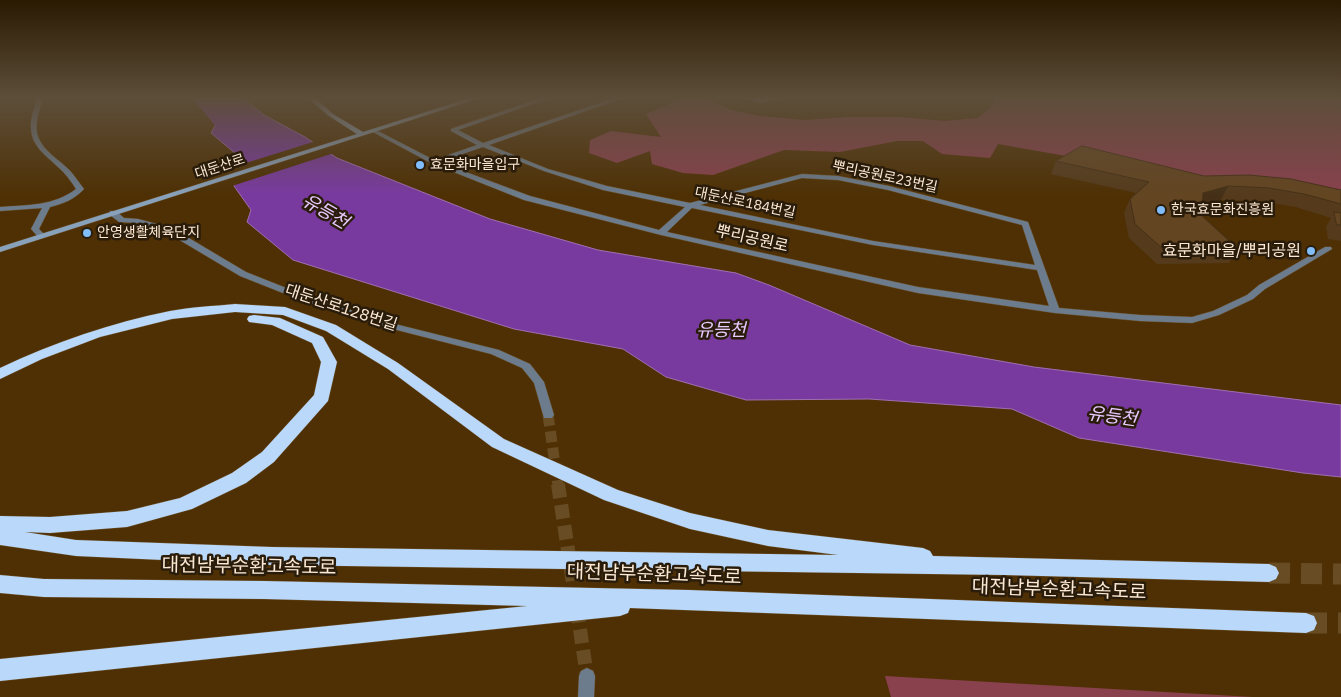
<!DOCTYPE html>
<meta charset="utf-8">
<style>
body{margin:0}
canvas{display:block;background:#4e3004}
</style>
<canvas width="1341" height="697"></canvas>
<script>
const context = document.querySelector('canvas').getContext('2d');
context.lineJoin = 'round';
function fillPath(path, color) { context.fillStyle = color; context.fill(path, 'evenodd'); }
function trace(path, color, width, dash) { context.strokeStyle = color; context.lineWidth = width; context.lineCap = dash ? 'butt' : 'round'; context.setLineDash(dash || []); context.stroke(path); }
function drawText(font, color, halo, rows, align = 'center') {
  context.font = font + ' "IBM Plex Sans","Noto Sans KR",sans-serif'; context.lineWidth = 5; context.setLineDash([]); context.textBaseline = 'middle'; context.strokeStyle = halo; context.fillStyle = color; for (const [text, x, y, turn = 0] of rows) {
    context.save(); context.translate(x, y); context.rotate((+turn || 0) * Math.PI / 180); context.textAlign = isNaN(turn) ? turn : align; if (halo) context.strokeText(text, 0, 0); context.fillText(text, 0, 0); context.restore();
  }
}
fillPath(new Path2D(`
 M683,98H708L731,110L760,116L805,120L847,117H900L945,121L978,118L990,108L996,98H1341V191L1179,176L998,144L990,158L942,154L923,141H897L840,152L784,150L713,175L683,173L652,164L650,151L617,163L589,153L590,140L611,131L661,137L646,114Z
 M885,676L1253,697H891Z`), '#89414e');
const water = new Path2D(`
 M198,98H244L264,115L305,137L337,158L490,219L598,250L736,273L769,285L910,345L1034,367L1341,405V477L1303,473L1079,438L1012,409L869,399L746,400L666,377L623,349L514,329L293,260L247,222L251,210L234,186L236,154L211,133L216,124L206,104Z`);
fillPath(water, '#793aa0');
trace(water, '#a06eaf', 1);
fillPath(new Path2D(`
 M316,141L334,153L232,186L233,167Z`), '#4e3004');
fillPath(new Path2D(`
 M192,98H210L243,134L245,138L243,142L236,144L229,142Z`), '#793aa0');
trace(new Path2D(`
 M548,415L558,485`), '#684c23', 11, [11, 5.5]);
trace(new Path2D(`
 M558,484L587,676`), '#684c23', 14, [14, 7]);
trace(new Path2D(`
 M1269,573L1341,574
 M1306,623H1341`), '#684c23', 21, [21, 11]);
const street = new Path2D(`
 M37,98H43C40,109 35,121 37,133C41,151 61,160 72,173C76,178 80,184 84,189C75,199 63,204 50,207L39,229L46,236L42,238H39L31,229L42,208L0,211V207C27,205 54,206 76,189C71,181 65,173 58,167C47,156 32,147 31,129C30,119 34,109 37,98Z
 M541,98H550L458,130L483,143L614,98H623L489,145L548,169L607,186L690,203L802,174L838,176L889,186L1028,222L1059,308L1140,315L1192,317L1213,311L1247,295L1259,285L1325,247H1331L1332,249L1265,289L1253,299L1219,315L1192,323L1140,321L1055,313L918,293L661,235L524,200L431,163L371,131L376,130L434,160L477,145L451,131V129ZM483,147L544,171L603,190L685,207L659,230L530,196L439,162ZM802,178L838,180L888,190L1022,225L1035,265L873,241L700,205ZM692,208L873,245L1037,270L1049,306L918,287L667,232Z
 M742,98H783L760,103Z
 M110,211H116L124,218L138,219L172,228L246,272L309,297L395,324L499,350L530,364L544,382L554,415L552,418H544L534,383L522,368L491,354L389,328L303,301L240,276L166,232L137,223L119,222L110,215Z
 M587,668L593,671L595,676L594,697H578L579,676L581,671Z`);
const secondary = new Path2D(`
 M308,98H315L333,114L363,132L470,98H480L0,252V247L357,134L329,116Z`);
const highway = new Path2D(`
 M235,304L285,307L336,325L398,363L504,439L618,490L690,513L768,530L923,548L930,551L933,556L1269,564L1276,567L1279,573L1276,579L1269,582L1004,575L272,565L76,556L0,545V516L50,517L127,511L180,498L232,473L262,452L314,395L321,362L312,343L272,325L249,322L247,319L249,316L254,315L280,318L323,337L337,362L328,401L274,462L246,483L192,509L127,527L50,533L25,532L76,540L272,547L838,555L768,546L690,529L604,500L492,447L388,369L326,331L283,315L235,312L172,319L100,337L42,359L0,379V368C55,342 111,323 170,311C191,307 214,306 235,304Z
 M0,575L44,579L264,581L689,590L1306,613L1314,616L1317,623L1314,630L1306,633L630,608L628,613L620,616L0,681V659L527,606L264,599L44,597L0,593Z`);
trace(street, '#6a4d25', 1);
trace(secondary, '#6a4d25', 1);
trace(highway, '#6a4d25', 1);
fillPath(street, '#6c7c8c');
fillPath(secondary, '#89a2bc');
fillPath(highway, '#bad8f9');
fillPath(new Path2D(`
 M1056,161L1341,190V241L1328,239L1326,227L1331,218L1296,207L1261,201L1221,200L1203,205L1202,216L1237,248L1229,263L1157,264L1129,238L1124,213L1130,199L1136,193L1051,174Z`), '#553b1c');
fillPath(new Path2D(`
 M1228,186L1221,200L1196,207L1203,193Z`), '#453017');
const building = new Path2D(`
 M1082,146L1204,176L1249,175L1291,179L1341,190V204L1304,194L1269,188L1228,186L1203,193L1202,216L1237,248L1164,250L1135,224L1130,199L1149,182L1056,161Z
 M1334,212L1341,213V225H1337Z`);
fillPath(building, '#634521');
trace(building, '#453017', 1);
const sky = context.createLinearGradient(0, 0, 0, 196);
sky.addColorStop(0, '#2b1a02');
sky.addColorStop(0.5, '#5d4e3a');
sky.addColorStop(1, '#5d4e3a00');
context.fillStyle = sky;
context.fillRect(0, 0, 1341, 196);
for (const [x, y, r, color] of [
 [420,165,5,"#81bdfa"],
 [1161,210,5,"#81bdfa"],
 [87,233,5,"#81bdfa"],
 [1311,251,5,"#81bdfa"]
]) { const dot = new Path2D(); dot.arc(x, y, r, 0, 2 * Math.PI); context.fillStyle = color; context.fill(dot); trace(dot, '#291c0b', 2); }
drawText('14px', '#fce8d3', '#291c0b', [
 ["효문화마을입구",430,165],
 ["한국효문화진흥원",1171,210],
 ["안영생활체육단지",97,233]
], 'left');
drawText('14px', '#fce8d3', '#291c0b', [
 ["대둔산로",220,167,-18],
 ["뿌리공원로23번길",885,177,12],
 ["대둔산로184번길",745,203,12]
]);
drawText('16px', '#fce8d3', '#291c0b', [
 ["뿌리공원로",752,239,13],
 ["대둔산로128번길",341,308,18]
]);
drawText('16px', '#fce8d3', '#291c0b', [
 ["효문화마을/뿌리공원",1301,251]
], 'right');
drawText('italic 18px', '#e8caff', '#291c0b', [
 ["유등천",325,212,30],
 ["유등천",721,331],
 ["유등천",1112,417,8]
]);
drawText('19px', '#fce8d3', '#291c0b', [
 ["대전남부순환고속도로",249,567,1],
 ["대전남부순환고속도로",654,575,2],
 ["대전남부순환고속도로",1059,590,2]
]);
</script>
